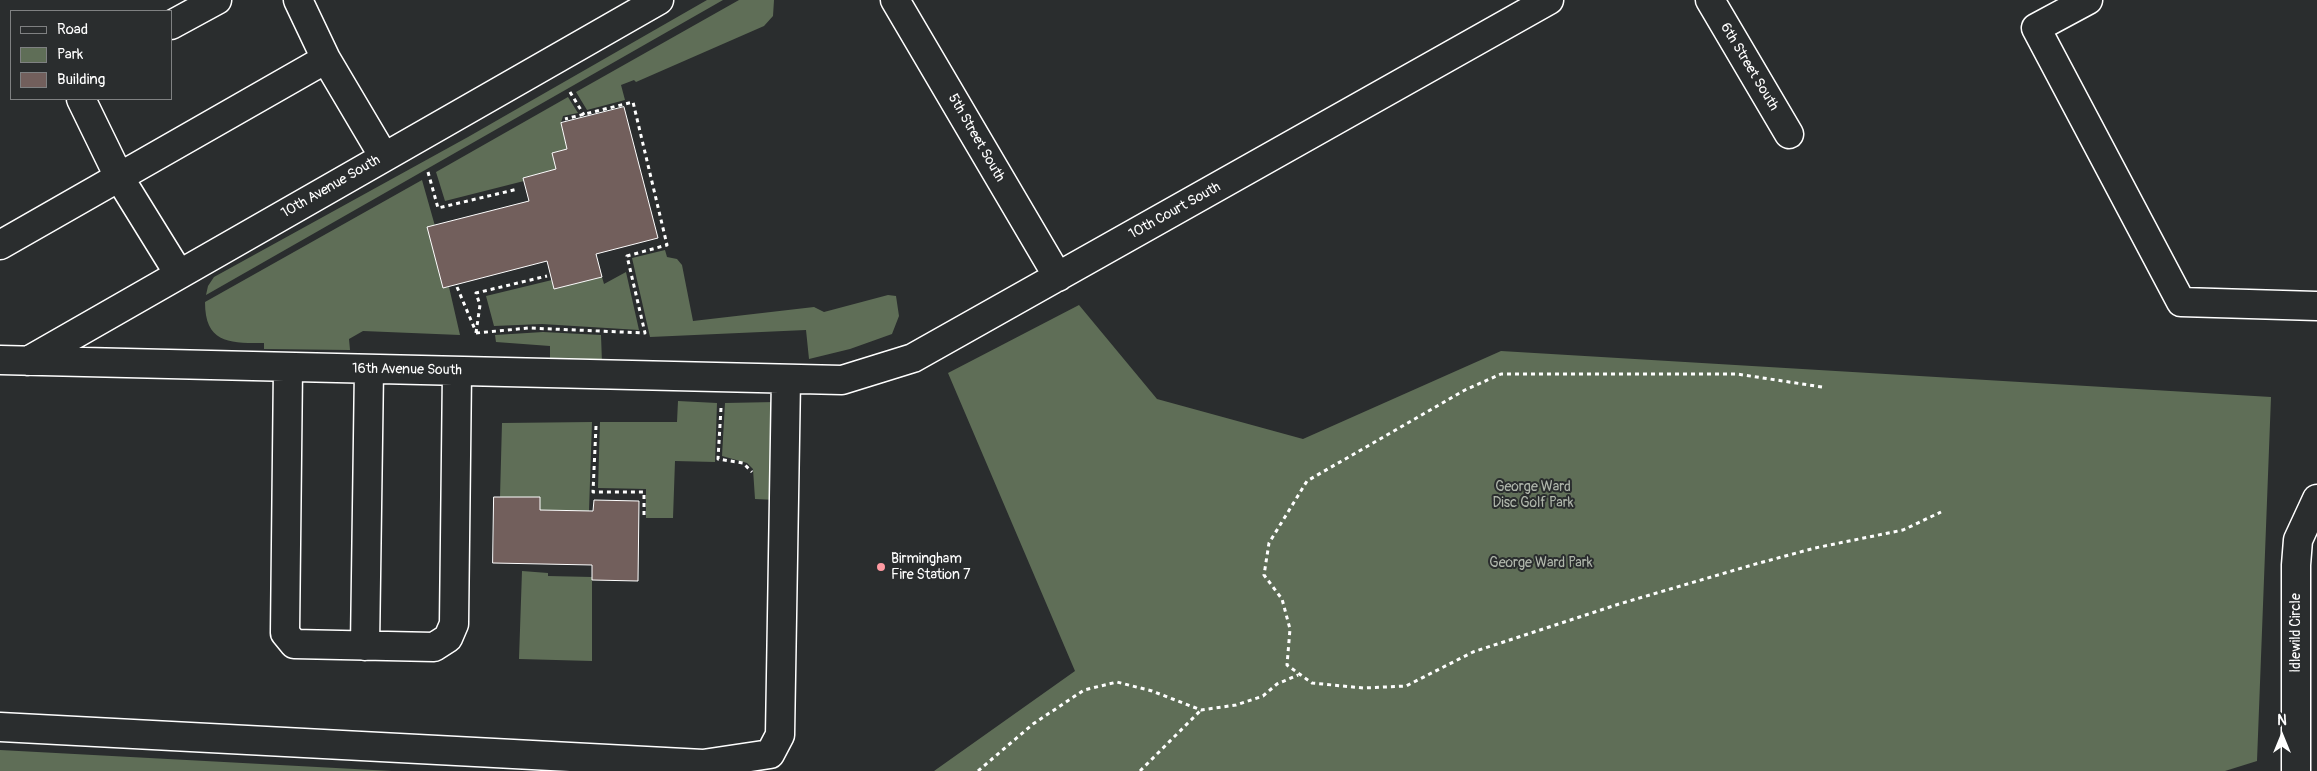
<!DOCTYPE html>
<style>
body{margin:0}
#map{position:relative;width:2317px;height:771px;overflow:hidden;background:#2a2d2e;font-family:Pangolin,sans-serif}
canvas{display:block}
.legend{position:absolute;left:10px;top:10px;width:162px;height:90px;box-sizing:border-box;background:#2a2d2e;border:1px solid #7f8182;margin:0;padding:6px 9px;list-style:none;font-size:15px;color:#fff}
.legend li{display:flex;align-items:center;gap:10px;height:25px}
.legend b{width:25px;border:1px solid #7f8182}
.north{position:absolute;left:2257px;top:711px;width:50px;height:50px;-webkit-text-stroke:4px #2a2d2e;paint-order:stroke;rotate:0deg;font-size:14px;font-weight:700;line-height:20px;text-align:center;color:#fff}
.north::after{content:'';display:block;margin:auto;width:18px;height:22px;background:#fff;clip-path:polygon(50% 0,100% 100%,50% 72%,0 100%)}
</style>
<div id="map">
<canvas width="2317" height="771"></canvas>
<ul class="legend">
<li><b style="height:6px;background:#2a2d2e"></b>Road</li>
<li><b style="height:14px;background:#5f6e57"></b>Park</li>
<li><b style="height:14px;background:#725f5c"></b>Building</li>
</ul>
<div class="north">N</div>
</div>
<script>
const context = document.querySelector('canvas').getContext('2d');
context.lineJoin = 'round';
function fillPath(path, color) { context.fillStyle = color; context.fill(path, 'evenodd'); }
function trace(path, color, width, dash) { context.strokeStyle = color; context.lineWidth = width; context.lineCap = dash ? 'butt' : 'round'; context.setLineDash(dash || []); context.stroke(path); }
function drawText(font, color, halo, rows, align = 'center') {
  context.font = font + ' Pangolin,sans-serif'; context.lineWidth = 4; context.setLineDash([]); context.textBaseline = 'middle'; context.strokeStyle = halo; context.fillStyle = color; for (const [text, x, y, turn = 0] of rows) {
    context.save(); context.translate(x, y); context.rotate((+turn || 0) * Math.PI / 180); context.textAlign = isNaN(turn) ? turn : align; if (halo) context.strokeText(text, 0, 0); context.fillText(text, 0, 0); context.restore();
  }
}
fillPath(new Path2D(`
 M707,0H723L206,295L208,286L214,277L468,137Z
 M739,0H774L773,16L764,26L636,82L634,80L621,85L625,100L587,110L576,92Z
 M568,97L578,113L563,116L561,123L567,149L552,153L556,169L523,178L524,181L445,201L436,172Z
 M422,180L435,226L443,288L449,287L460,335L363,331L349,339L350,350L264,349V343C230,343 205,344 205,302Z
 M665,250L667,257L677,259L682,265L693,321L814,307L824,312L888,295L896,296L899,316L892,334L850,349L809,359L806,330L650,337L632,258Z
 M626,272L639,330L542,324L494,326L486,296L552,280L554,289L602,277L604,284Z
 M1079,305L1157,399L1303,439L1501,351L2271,397L2257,761L2225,771H934L1075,671L948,373Z
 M543,332L601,335L602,363L550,362V346L496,342L495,335Z
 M678,401L717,403L715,462L675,461L673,518H646V489L598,488L600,422H677Z
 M775,402L776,500L755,499L753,469L747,463L722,456L725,403Z
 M592,422L589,511L540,510V497H500L502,423Z
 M522,571L548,573V576L592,577V661L519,659Z
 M0,750L392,771H0Z`), '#5f6e57');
const building = new Path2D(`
 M624,107L658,238L596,254L602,277L554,289L547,261L443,288L427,227L529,201L523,178L556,169L552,153L567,149L561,123Z
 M494,497H540V510L593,511L594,500L639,501L638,581L592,580V565L493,563Z`);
fillPath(building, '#725f5c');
trace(building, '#fff', 1);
const minor = new Path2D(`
 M298,0L326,59
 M895,0L1058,277
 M1710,0L1789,134
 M2088,0L2036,28L2181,302L2317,306
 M171,25L217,0
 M81,99L119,177L179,274
 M0,245L326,59L384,157
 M0,360L842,380L913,358L1549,0
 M28,361L659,0
 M288,367L285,633L294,644L434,647L448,638L454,624L457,371
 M365,646L369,369
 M0,727L703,764L770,754L780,735L786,379
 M2296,771V565L2298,540L2317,499`);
trace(minor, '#fff', 31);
trace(new Path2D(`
 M570,92L584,115
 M428,172L438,208L518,189
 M457,287L476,332
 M476,333L529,328L645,333L627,256L667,245L633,102L565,119
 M476,333L480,305L476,293L547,276
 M1822,387L1737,374H1501L1465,390L1307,481L1269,543L1264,575L1282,599L1290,629L1287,665L1312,683L1363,688L1406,686L1473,652L1619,604L1752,565L1815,548L1903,530L1941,512
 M721,408L718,459L743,463L752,472
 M596,426L593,492H644V515
 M978,771L1033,724L1084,690L1117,682L1152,691L1201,710L1236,705L1263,696L1277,684L1298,675
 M1140,771L1201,710`), '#fff', 3, [4, 4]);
trace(minor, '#2a2d2e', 28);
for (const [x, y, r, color] of [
 [881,567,5,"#ff9aa2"]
]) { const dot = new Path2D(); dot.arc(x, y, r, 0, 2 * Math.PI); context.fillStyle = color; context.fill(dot); trace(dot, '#2a2d2e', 2); }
drawText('14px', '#fff', '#2a2d2e', [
 ["6th Street South",1749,67,59],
 ["5th Street South",976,138,60],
 ["10th Avenue South",331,187,-30],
 ["10th Court South",1175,211,-29],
 ["16th Avenue South",407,370,1],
 ["Idlewild Circle",2296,633,-90]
]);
drawText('14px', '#afb6ab', '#2a2d2e', [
 ["George Ward",1533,487],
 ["Disc Golf Park",1533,503],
 ["George Ward Park",1541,563]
]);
drawText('14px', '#fff', '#2a2d2e', [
 ["Birmingham",891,559],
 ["Fire Station 7",891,575]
], 'left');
</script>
